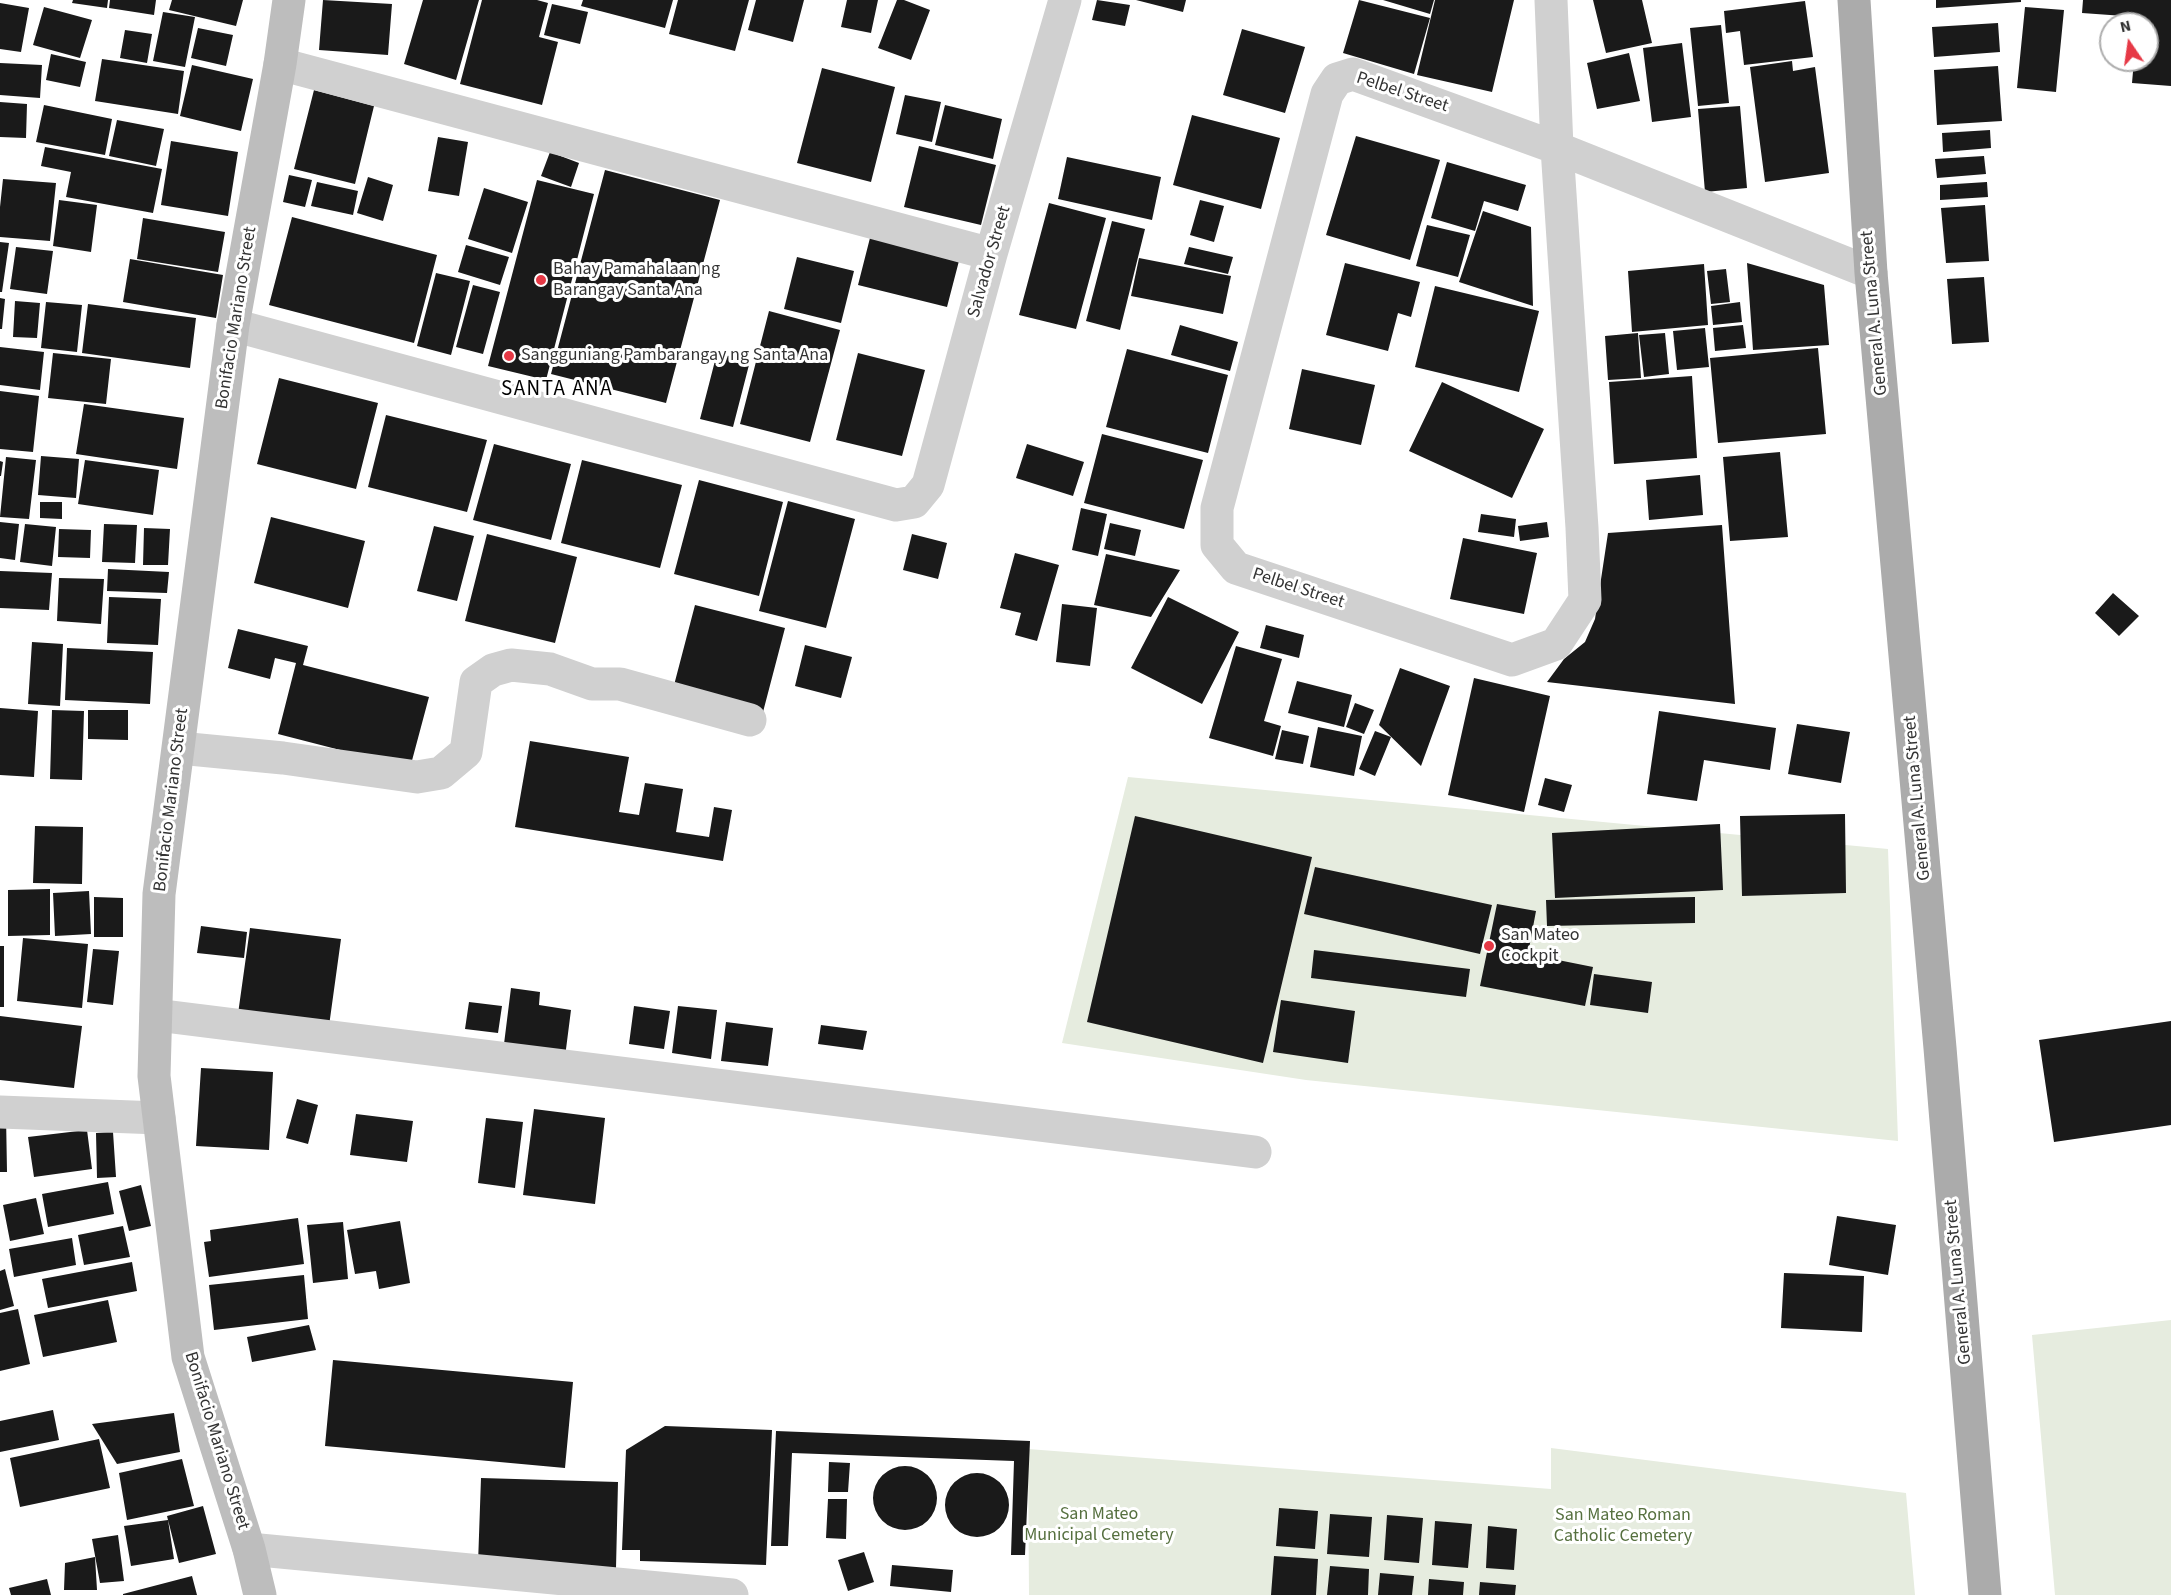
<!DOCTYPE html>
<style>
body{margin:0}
#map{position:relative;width:2171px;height:1595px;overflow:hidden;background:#fff;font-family:"Source Sans 3",sans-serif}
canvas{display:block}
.north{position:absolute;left:2099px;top:12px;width:60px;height:60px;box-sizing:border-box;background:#fff;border:2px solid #adadad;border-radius:50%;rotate:347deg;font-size:16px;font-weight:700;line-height:24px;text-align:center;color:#333}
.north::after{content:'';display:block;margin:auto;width:21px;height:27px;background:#e63946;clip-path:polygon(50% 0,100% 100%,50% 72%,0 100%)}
</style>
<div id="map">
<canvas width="2171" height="1595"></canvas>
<div class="north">N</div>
</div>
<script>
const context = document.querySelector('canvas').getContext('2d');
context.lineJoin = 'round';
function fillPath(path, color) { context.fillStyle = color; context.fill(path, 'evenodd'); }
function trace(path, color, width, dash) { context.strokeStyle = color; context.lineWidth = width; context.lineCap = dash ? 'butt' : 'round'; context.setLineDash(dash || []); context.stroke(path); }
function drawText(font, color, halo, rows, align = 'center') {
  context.font = font + ' "Source Sans 3",sans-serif'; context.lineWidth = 6; context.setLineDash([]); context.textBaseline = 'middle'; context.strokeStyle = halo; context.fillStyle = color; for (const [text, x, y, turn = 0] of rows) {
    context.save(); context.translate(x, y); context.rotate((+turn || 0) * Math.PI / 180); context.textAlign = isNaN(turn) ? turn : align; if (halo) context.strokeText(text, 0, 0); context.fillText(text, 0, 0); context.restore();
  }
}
fillPath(new Path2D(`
 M1128,777L1888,849L1898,1141L1306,1080L1062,1043Z
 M2171,1320V1595H2055L2032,1335Z
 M1551,1448L1906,1493L1915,1595H1029L1028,1449L1551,1489Z`), '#e6ecdf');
fillPath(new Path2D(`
 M73,0H108L107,8L72,3Z
 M110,0H156L154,15L109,8Z
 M172,0H243L236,26L169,10Z
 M323,0L392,4L388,55L319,50Z
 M423,0H479L456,80L404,64Z
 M482,0H537L548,3L539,37L558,42L542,105L460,84Z
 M583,0H673L665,28L581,6Z
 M678,0H749L735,51L669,34Z
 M756,0H804L793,42L748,30Z
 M847,0H878L871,33L841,27Z
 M897,0H904L930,10L911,60L878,48Z
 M1097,0L1130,5L1125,26L1092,20Z
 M1136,0H1186L1183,12Z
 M1359,0L1430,18L1414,74L1343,53Z
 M1383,0H1434L1430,14Z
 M1435,0H1514L1492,92L1417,75Z
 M1593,0H1642L1652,43L1606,53Z
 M1936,0H2021V2L1936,8Z
 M2083,0H2171V86L2132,83L2134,60H2147V24H2137L2138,17L2082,13Z
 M1805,1L1813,57L1744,65L1740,31L1726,33L1724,11Z
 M0,3L29,8L21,52L0,49Z
 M552,4L588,12L580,44L544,35Z
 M44,7L92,20L80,58L33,45Z
 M2025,7L2064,10L2056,92L2017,88Z
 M163,12L195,17L185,67L153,61Z
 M1998,23L2000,52L1934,57L1932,27Z
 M1721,25L1729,103L1698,106L1690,28Z
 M198,28L233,35L226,66L191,58Z
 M1242,29L1305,47L1285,113L1223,95Z
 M125,30L152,34L147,63L120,58Z
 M1682,43L1691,117L1652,122L1643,48Z
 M1629,53L1640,101L1597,109L1587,63Z
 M51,54L86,62L80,87L46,80Z
 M102,59L184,71L178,114L95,101Z
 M1792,61L1793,71L1815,67L1829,173L1765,182L1750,67Z
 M0,63L42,65L40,98L0,95Z
 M192,65L253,79L241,131L180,116Z
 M1998,66L2002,121L1937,125L1934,70Z
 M822,68L895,87L871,182L797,163Z
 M314,90L374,106L355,184L294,169Z
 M905,95L941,102L932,142L896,134Z
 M0,102L27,104L26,138L0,137Z
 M44,105L112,119L105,155L36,142Z
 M945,105L1002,119L993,159L935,145Z
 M1740,106L1747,188L1705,192L1698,109Z
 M1192,115L1280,138L1261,209L1173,185Z
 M117,120L164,129L156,166L109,156Z
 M1990,130L1991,148L1943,152L1942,133Z
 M1356,136L1440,160L1410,260L1326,235Z
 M438,137L468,142L459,196L428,191Z
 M171,141L238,152L228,216L161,205Z
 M919,146L996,165L981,225L904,207Z
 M45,147L162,169L153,213L66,197L71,172L41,166Z
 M550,152L579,163L571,187L541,176Z
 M1984,156L1986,174L1937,178L1935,159Z
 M1067,157L1161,177L1152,220L1058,199Z
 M1447,162L1526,185L1518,211L1484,201L1475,231L1431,218Z
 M605,170L720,200L666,403L551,374Z
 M289,175L312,180L305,207L283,202Z
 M368,177L393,185L383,221L357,213Z
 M3,179L56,183L50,241L0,237V207Z
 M537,180L594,194L546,380L488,366Z
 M317,182L358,191L353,215L311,206Z
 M1987,182L1988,197L1940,200V185Z
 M484,188L528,202L512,253L468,239Z
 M59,200L97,205L91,252L53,246Z
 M1200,200L1224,206L1214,242L1190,235Z
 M1049,203L1106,218L1076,329L1019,315Z
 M1985,205L1989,261L1946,263L1941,208Z
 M1483,211L1531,227L1533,306L1459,282Z
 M292,217L437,255L414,343L269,305Z
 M143,218L225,232L218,272L137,259Z
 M1112,221L1145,229L1120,330L1086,321Z
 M1427,225L1470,235L1458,277L1416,266Z
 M871,234L960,257L947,307L858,285Z
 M0,242L9,243L2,292H0Z
 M466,245L509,257L500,285L458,272Z
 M16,247L53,251L47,294L10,289Z
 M1189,247L1233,257L1228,274L1184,264Z
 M797,257L854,271L841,323L784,309Z
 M1139,258L1231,276L1223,314L1131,296Z
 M130,259L223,275L216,318L123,302Z
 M1345,263L1420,282L1411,317L1398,313L1388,351L1326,335Z
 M1747,263L1824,285L1829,345L1753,350Z
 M1704,264L1708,325L1632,332L1628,271Z
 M1726,269L1730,302L1711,304L1707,271Z
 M436,273L470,281L451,355L417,346Z
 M1984,277L1989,342L1952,344L1947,279Z
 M473,285L500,292L483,354L456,347Z
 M1435,286L1539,311L1519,392L1415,367Z
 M0,298L5,299L2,329H0Z
 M15,301L40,303L37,338L13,337Z
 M46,302L82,305L77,352L41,348Z
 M1740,302L1742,322L1713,325L1711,306Z
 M88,304L196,318L190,368L82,353Z
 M769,311L840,330L810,442L740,424Z
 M1180,325L1238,342L1230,371L1171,355Z
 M1743,325L1746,348L1715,351L1713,328Z
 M1705,328L1709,367L1677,370L1673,331Z
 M1638,333L1641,378L1608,380L1605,336Z
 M1665,333L1669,374L1644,377L1639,335Z
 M0,347L44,352L40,390L0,385Z
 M1818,348L1826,434L1718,443L1710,358Z
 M1127,349L1228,375L1208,453L1106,427Z
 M53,353L111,359L106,404L48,398Z
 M717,353L750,361L733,427L700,419Z
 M858,353L925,370L902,456L836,440Z
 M1302,369L1375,385L1361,445L1289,429Z
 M1692,376L1697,458L1614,464L1609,382Z
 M279,378L378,403L356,489L257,464Z
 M1442,382L1544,429L1512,498L1409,451Z
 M0,391L39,396L33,452L0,449Z
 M84,404L184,418L177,469L76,454Z
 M386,415L487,440L467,512L368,487Z
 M1102,434L1203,460L1184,529L1084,503Z
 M494,444L571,464L551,540L473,520Z
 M1027,444L1084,462L1073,496L1016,478Z
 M1780,452L1788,537L1730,541L1723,457Z
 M41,456L79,459L76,498L38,495Z
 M6,457L36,460L29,519L0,517Z
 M85,460L159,470L153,515L78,504Z
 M582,460L682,485L660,568L561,543Z
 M0,461L3,462L1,476H0Z
 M1700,475L1703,515L1649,520L1646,480Z
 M699,480L783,502L759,596L674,574Z
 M788,501L855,519L826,628L759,611Z
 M40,502H62V519L40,518Z
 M1081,508L1107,514L1098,556L1072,550Z
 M1481,514L1516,519L1514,537L1478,532Z
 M271,517L365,541L348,608L254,583Z
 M0,522L19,524L15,560L0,558Z
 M1547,522L1549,537L1520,541L1518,526Z
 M1110,523L1141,530L1135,556L1104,549Z
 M25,524L56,527L52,566L20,562Z
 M104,524L137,525L135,563L102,562Z
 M1722,525L1735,704L1547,682L1564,659L1585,642L1595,619L1608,533Z
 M434,526L474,536L457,601L417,591Z
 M144,528L170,529L168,565H143Z
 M59,529L91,530L90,558L58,557Z
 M487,534L577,557L555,643L465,621Z
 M912,534L947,543L938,579L903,570Z
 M1463,538L1537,553L1524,614L1450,599Z
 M1015,553L1059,565L1037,641L1015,635L1021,613L1000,608Z
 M1106,554L1180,570L1151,617L1094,605Z
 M108,569L169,572L167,593L107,591Z
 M0,571L52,573L49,610L0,608Z
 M59,578L104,579L101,624L57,621Z
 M2113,593L2139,616L2119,636L2095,613Z
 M109,597L161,599L158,645L107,643Z
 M1168,597L1239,632L1202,704L1131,668Z
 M1062,604L1097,608L1090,666L1056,662Z
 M695,605L785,628L763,712L673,689Z
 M1266,625L1304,635L1299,658L1260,648Z
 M238,629L308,646L303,665L429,697L410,768L278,734L296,663L275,658L270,679L228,668Z
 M32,642L63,644L60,706L28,704Z
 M805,645L852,657L841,698L795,686Z
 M1236,646L1282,659L1264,721L1281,726L1273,756L1209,738Z
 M67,648L153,652L150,704L65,700Z
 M1400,668L1450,686L1421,766L1379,725Z
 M1474,678L1550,696L1524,812L1448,795Z
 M1297,681L1352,695L1344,727L1288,713Z
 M1355,703L1374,710L1364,734L1346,727Z
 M0,708L38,711L34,777L0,775Z
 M52,710L84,711L82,780L50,779Z
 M88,710H128V740L88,739Z
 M1659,711L1776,728L1770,770L1704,760L1697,801L1647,794Z
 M1797,724L1850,732L1841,783L1788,774Z
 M1318,727L1362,736L1354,776L1310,767Z
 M1282,730L1309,736L1303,764L1275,759Z
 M1375,731L1391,737L1375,776L1359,769Z
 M530,741L629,757L619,812L639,815L645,783L683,789L676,832L709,837L714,807L732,810L723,861L515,827Z
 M1545,778L1572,785L1564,812L1538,805Z
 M1845,814L1846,893L1742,896L1740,816Z
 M1135,816L1312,857L1263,1063L1087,1022Z
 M1720,824L1723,890L1555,898L1552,833Z
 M35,826L83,827L82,884L33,883Z
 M1315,867L1492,905L1480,954L1304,914Z
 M50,889V935L8,936V890Z
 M89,891L91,934L55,936L53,893Z
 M94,897L123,898V937H94Z
 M1695,897V923L1547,926L1546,900Z
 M1497,904L1536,911L1528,954L1593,967L1585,1006L1480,986Z
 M201,926L247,932L244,958L197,953Z
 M250,928L341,939L329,1026L238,1014Z
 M23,938L88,944L82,1008L17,1001Z
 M0,946H4V1007H0Z
 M93,949L119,951L113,1005L87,1002Z
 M1314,950L1470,969L1466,997L1311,978Z
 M1594,974L1652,982L1648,1013L1590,1005Z
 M511,988L540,992L539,1005L571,1010L565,1057L503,1052Z
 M1281,1000L1355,1011L1348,1063L1273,1052Z
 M469,1002L502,1006L498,1033L465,1029Z
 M634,1006L670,1011L664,1049L629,1044Z
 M678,1006L717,1010L711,1059L672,1053Z
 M0,1016L82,1026L74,1088L0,1080Z
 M2171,1021V1125L2054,1142L2039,1040Z
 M726,1022L773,1028L768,1066L721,1061Z
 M821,1025L867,1031L863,1050L818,1044Z
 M201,1068L273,1072L269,1150L196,1146Z
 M297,1099L318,1105L308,1144L286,1138Z
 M534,1109L605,1118L595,1204L523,1195Z
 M356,1114L413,1121L407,1162L350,1155Z
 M0,1115H6L7,1172H0Z
 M486,1118L523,1122L515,1188L478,1183Z
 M87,1130L92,1169L34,1177L28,1137Z
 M113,1132L116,1177L97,1178L96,1133Z
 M108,1182L114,1214L48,1227L42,1194Z
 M141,1185L151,1226L129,1231L119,1191Z
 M36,1198L44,1234L10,1241L3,1205Z
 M1837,1216L1896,1225L1888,1275L1829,1265Z
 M298,1218L304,1264L209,1277L204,1242L211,1241L210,1230Z
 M400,1221L410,1283L379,1289L376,1271L355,1274L347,1230Z
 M343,1222L348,1279L313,1283L307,1225Z
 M123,1226L130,1257L84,1265L78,1235Z
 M72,1238L76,1265L14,1277L9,1249Z
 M132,1262L137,1291L48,1308L42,1279Z
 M5,1269L14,1306L0,1310V1271Z
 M1784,1273L1864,1276L1862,1332L1781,1328Z
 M304,1275L308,1319L214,1330L209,1285Z
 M108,1300L117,1342L43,1357L34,1315Z
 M18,1309L30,1364L0,1371V1313Z
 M309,1325L316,1350L252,1362L247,1337Z
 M333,1360L573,1382L565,1468L325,1446Z
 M53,1410L59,1440L0,1452V1421Z
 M174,1413L180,1452L117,1464L92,1424Z
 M665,1426L772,1430L766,1565L640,1561V1550H622L626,1450Z
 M776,1431L1030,1441L1025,1555H1011L1014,1461L792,1453L788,1546H771Z
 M99,1439L110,1488L20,1507L10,1458Z
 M182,1459L194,1506L127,1520L119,1473Z
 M829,1462L850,1463L848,1492H828Z
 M873 1498a32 32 0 1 1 64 0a32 32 0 1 1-64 0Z
 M945 1505a32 32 0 1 1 64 0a32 32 0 1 1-64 0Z
 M481,1478L618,1482L616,1568L478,1564Z
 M828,1499H847L846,1539L826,1538Z
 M203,1506L216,1554L179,1563L168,1520L174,1559L131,1566L124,1526L168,1520L167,1516Z
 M1279,1508L1318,1511L1315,1549L1276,1546Z
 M1330,1514L1372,1517L1369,1557L1327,1554Z
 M1387,1515L1423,1518L1419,1563L1384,1560Z
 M1435,1521L1472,1524L1468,1568L1432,1565Z
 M1488,1526L1517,1529L1514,1570L1486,1568Z
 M118,1535L124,1581L100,1583L92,1539Z
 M864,1552L874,1582L848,1591L838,1560Z
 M1274,1556L1318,1559L1316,1595H1271Z
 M95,1557L97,1590H64L65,1563Z
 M892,1565L953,1570L951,1592L890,1586Z
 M1330,1566L1369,1569L1368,1595H1327Z
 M1380,1573L1414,1576L1412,1595H1378Z
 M192,1576L197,1595H123V1594Z
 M47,1579L51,1595H11L9,1588Z
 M1429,1579L1464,1582L1463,1595H1428Z
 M1480,1582L1516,1585L1515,1595H1479Z`), '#1a1a1a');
trace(new Path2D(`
 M1551,0L1557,148L1582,528L1585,600L1556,644L1512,660L1236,568L1217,545V508L1327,94L1337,79L1353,74L1557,148L1871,273
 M280,64L991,254
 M233,325L896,505L914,502L928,485L991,254L1065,0
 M179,748L283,758L417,777L441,773L466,752L476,682L493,670L511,665L550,669L592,684H620L750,720
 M156,1015L1255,1152
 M0,1112L159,1118
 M249,1549L732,1595`), '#d0d0d0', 33);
trace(new Path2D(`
 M260,1595L249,1549L188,1357L154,1076L159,894L233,325L280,64L289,0`), '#bdbdbd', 33);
trace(new Path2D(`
 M1854,0L1871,273L1940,1048L1985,1595`), '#ababab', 33);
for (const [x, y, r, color] of [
 [541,280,6,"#e63946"],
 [509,356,6,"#e63946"],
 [1489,946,6,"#e63946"]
]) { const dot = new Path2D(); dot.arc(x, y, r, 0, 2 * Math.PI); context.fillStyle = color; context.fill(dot); trace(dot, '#fff', 2); }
drawText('18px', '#333', '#fff', [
 ["Pelbel Street",1402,93,18],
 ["Salvador Street",990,262,-74],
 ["General A. Luna Street",1875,313,-95],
 ["Bonifacio Mariano Street",237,318,-81],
 ["Pelbel Street",1298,589,18],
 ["General A. Luna Street",1918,798,-95],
 ["Bonifacio Mariano Street",172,800,-83],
 ["General A. Luna Street",1959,1282,-95],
 ["Bonifacio Mariano Street",216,1441,73]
]);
drawText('18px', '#333', '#fff', [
 ["Bahay Pamahalaan ng",553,270],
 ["Barangay Santa Ana",553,291],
 ["Sangguniang Pambarangay ng Santa Ana",521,356],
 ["San Mateo",1501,936],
 ["Cockpit",1501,957]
], 'left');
drawText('18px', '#56703f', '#fff', [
 ["San Mateo",1099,1515],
 ["Municipal Cemetery",1099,1536],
 ["San Mateo Roman",1623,1516],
 ["Catholic Cemetery",1623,1537]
]);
context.letterSpacing = '1.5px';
drawText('21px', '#000', '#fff', [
 ["SANTA ANA",557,390]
]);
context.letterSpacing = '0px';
</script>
